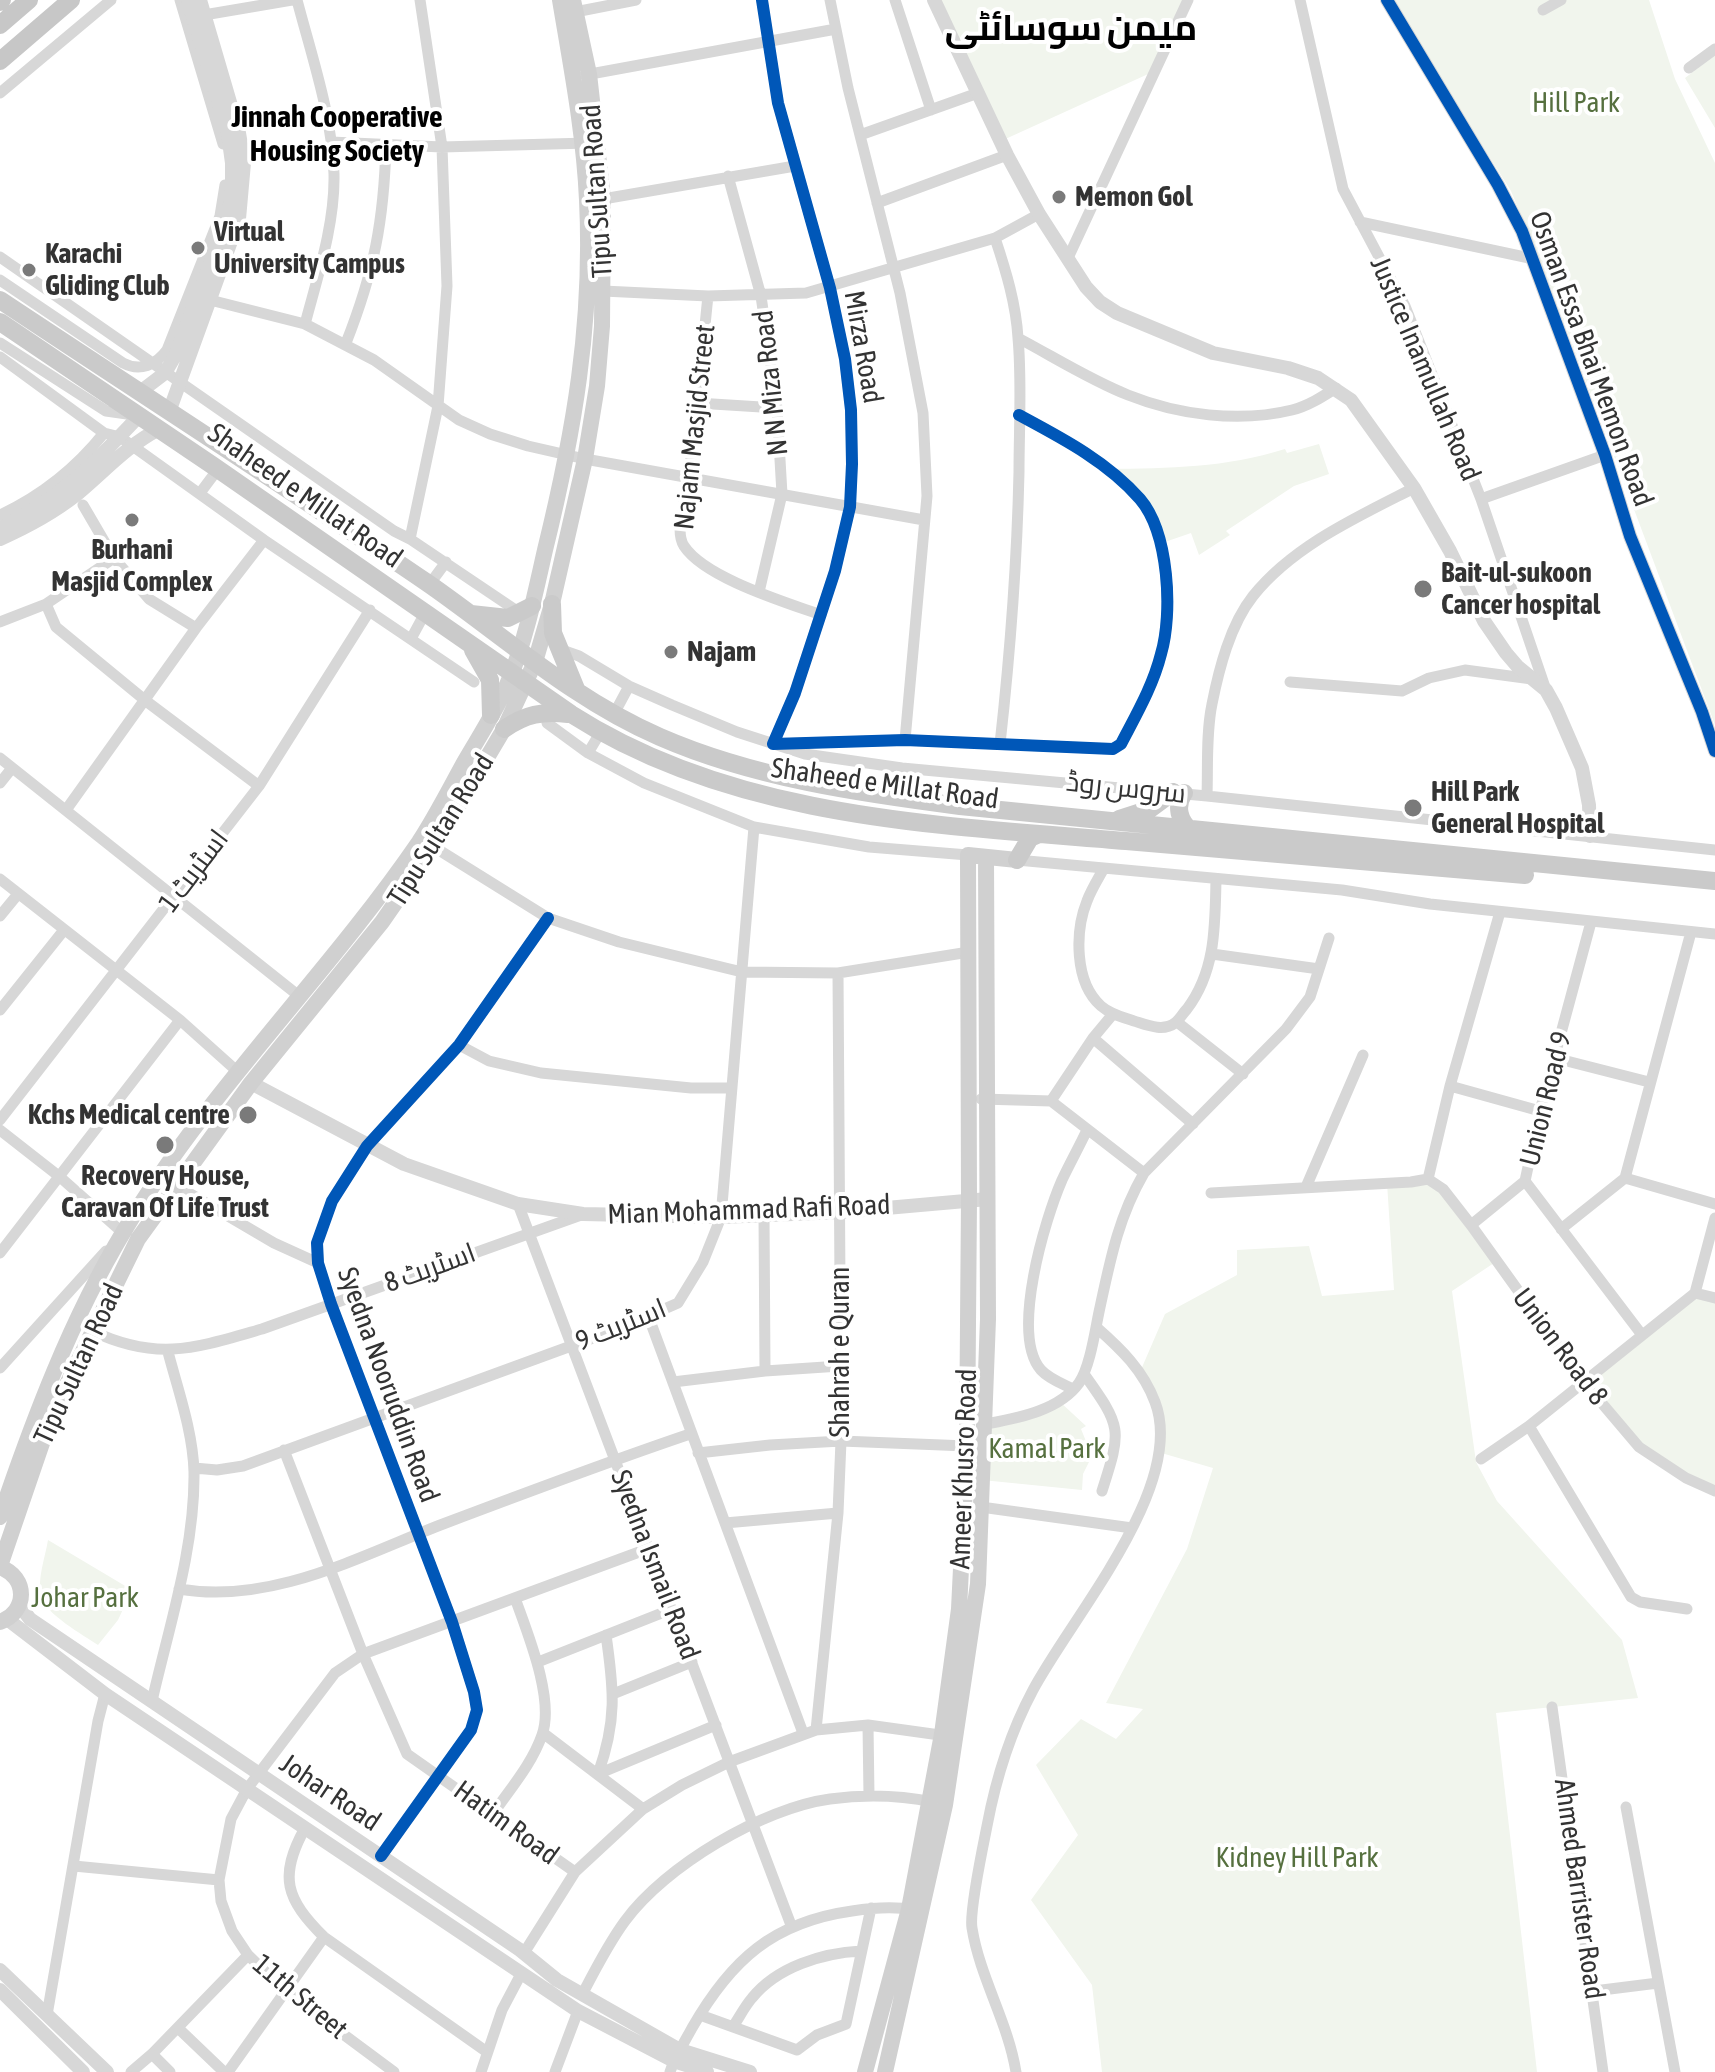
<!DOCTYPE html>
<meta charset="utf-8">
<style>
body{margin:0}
canvas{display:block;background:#fff}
</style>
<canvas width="1715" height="2072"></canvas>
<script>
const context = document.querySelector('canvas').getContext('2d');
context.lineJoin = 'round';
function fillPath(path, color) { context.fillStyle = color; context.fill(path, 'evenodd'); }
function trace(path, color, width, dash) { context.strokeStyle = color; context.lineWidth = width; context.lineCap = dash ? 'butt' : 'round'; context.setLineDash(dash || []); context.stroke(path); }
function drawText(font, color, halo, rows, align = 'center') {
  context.font = font + ' "Asap Condensed",Cairo,sans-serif'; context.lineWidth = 8; context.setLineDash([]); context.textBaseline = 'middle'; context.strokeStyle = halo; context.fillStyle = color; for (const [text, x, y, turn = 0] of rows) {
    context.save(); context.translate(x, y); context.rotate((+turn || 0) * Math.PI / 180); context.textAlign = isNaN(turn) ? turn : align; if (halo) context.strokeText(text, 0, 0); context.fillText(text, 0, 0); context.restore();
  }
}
fillPath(new Path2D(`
 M935,0H1188L1157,70L1001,141Z
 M1390,0H1649L1675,79L1715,163V725L1549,283L1511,191Z
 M1715,55V128L1685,78Z
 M1319,444L1329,474L1294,486L1226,531L1230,535L1199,555L1191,533L1162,543L1142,501L1107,469C1170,468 1225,468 1285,449L1287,453Z
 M1428,1179L1497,1261L1452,1291L1476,1462L1497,1501L1622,1640L1638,1698L1496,1713L1537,2072H1102L1092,1985L1031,1900L1078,1835L1036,1765L1081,1719L1116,1739L1143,1709L1106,1703L1187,1549L1213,1468L1158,1452L1156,1405L1140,1372L1165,1314L1237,1275V1250L1309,1246L1322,1296L1394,1290L1387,1183Z
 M1695,1293L1715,1298V1491L1639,1447L1583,1381Z
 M1059,1401L1086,1426L1081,1429L1092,1456L1083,1474L1082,1490L982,1480L986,1424Z
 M48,1540L132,1590L118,1620L98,1645C83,1635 46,1614 41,1597C37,1579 45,1558 48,1540Z`), '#f1f5ed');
trace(new Path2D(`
 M180,0L223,144
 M297,0C312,57 332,115 334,174C335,224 318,275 305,324
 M762,0L778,103L830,288L845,359L851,410L852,464L850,507L835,571L795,693L773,744L905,740L1113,749L1121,744C1136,715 1153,686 1161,654C1173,613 1169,533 1140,499C1108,462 1062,438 1019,415
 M830,0L848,88L900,293L923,413L927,496L905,740
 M895,0L931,110
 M1300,0L1343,189L1405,306L1481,499L1546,690
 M1543,10L1561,0
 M575,12L636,0
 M204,15L292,0
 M1689,68L1715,49
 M585,75L836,29
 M0,93L111,0
 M860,135L978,93
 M331,142L442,147L588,143
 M728,176L761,296L777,408L782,494L759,592
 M603,199L795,166
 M877,203L1007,155
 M1360,222L1534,259
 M995,238C1006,271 1016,304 1018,338C1022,382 1019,428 1019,472C1017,563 1010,654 1000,744
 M0,257L394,531L410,539L520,613
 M1068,258L1188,0
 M0,280L123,363C140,372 156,365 167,350L220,216L225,185
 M603,291L708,296L806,293L995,238L1039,214
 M708,296C701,361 697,428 686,492C684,508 675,532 684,546C705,578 785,602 821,615
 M210,300L305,324L374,360L459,420L490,434L528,446L585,459L924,520
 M1018,338C1054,357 1090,380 1128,395C1178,415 1239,423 1292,410C1308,406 1322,397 1336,388
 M0,343L106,411L134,415
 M346,343C374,272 384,221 386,144
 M0,357L104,433L120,437L264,540L474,682
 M697,403L777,408
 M200,493L218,469
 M1481,499L1605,455
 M0,515C41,496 76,468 104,433
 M410,539L438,406L447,286L442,147L420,0
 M114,558L149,599L196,628
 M429,585L446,562
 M46,604L56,627L146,701L259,786
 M0,622L46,604L114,558L83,505
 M412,637L425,613
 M559,649L579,656L629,686L672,705L737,732L805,754L902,768L1207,796L1715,850
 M1290,682L1402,691L1429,678L1465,670L1532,679
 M614,714L629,686
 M547,723L588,753L644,783L754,827L869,847L968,855
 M588,753L600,733
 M0,758L299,996
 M0,783L12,768
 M1207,796C1208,766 1206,733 1212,704C1219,669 1230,625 1253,596C1293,546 1357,517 1414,488
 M66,810L196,628L264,540
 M434,847L548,918L619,942L742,972L838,973L969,952
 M1017,860L1342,890L1430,904L1715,934
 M1104,868C1098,879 1091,890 1087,901C1075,931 1074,982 1101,1006C1110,1014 1122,1017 1134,1021C1147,1025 1163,1032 1175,1023C1180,1019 1183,1013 1187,1009C1216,971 1215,925 1216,879
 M0,879L180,1020L238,1072
 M0,916L18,894
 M1591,922L1540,1111L1525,1181L1642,1335
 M1212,954L1319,969
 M0,1010L64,930
 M1177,1022L1243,1074
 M1093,1038L1193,1124
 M459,1045L489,1061L541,1073L691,1088H732
 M1555,1058L1649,1082
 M1450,1086L1540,1111
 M981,1099L1051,1101L1144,1173
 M1051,1101L1093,1038L1113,1014
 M0,1120L259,786L370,610
 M0,1130L60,1177L123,1233L118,1238
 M160,1176L274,1243L318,1263
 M1625,1178L1691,932
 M1428,1179L1443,1189L1471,1225L1583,1381L1639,1447L1686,1478L1715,1491
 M1428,1179L1450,1086L1500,912
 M1306,1187L1363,1055
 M1211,1193L1411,1182L1428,1179
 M518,1204L791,1925
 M764,1215L765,1371
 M1471,1225L1525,1181
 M1561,1229L1625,1178L1715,1204
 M0,1253L180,1020
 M1695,1293L1715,1218
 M1695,1293L1715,1298
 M649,1318L803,1733
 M92,1331C158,1362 196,1348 262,1329L581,1215
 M0,1368L106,1251
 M1084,1374C1122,1427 1122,1429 1102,1491
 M673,1382L765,1371L840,1366
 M1073,1389C1063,1384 1049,1379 1041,1370C1010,1335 1045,1219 1062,1180C1070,1163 1079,1147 1087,1130
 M986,1424C1017,1418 1059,1411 1079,1383C1090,1367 1095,1331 1099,1312C1110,1261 1118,1218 1144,1173L1286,1029L1310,997L1329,938
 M1529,1426L1631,1597L1640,1602L1687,1609
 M284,1450L363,1654L407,1754L575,1872
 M698,1453L770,1445L841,1441L967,1446
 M1481,1459L1529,1426L1695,1293
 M194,1468L217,1470L243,1466L623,1327L678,1303L703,1262L721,1217L754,827
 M981,1507L1132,1528
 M725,1523L838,1513
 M179,1589C271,1605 360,1556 443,1524C525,1493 607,1462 690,1434
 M538,1662L672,1609
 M613,1694L692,1662
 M152,1701C169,1626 195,1549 194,1472C193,1432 178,1390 168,1352
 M1552,1707L1603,2072
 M868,1725L869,1796
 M816,1730L838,1513L841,1441L838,973
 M543,1733L643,1809
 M598,1774C617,1721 614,1690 606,1635
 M598,1774L716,1725
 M1626,1807L1675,2072
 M493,1814C510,1789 532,1764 542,1735C555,1699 527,1632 515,1598
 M305,1828C278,1877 286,1899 324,1937L487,2052
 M381,1856L471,1730L477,1710L474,1692L452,1622L331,1304L318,1263L317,1243L332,1201L367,1146L459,1045L548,918
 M74,1866L219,1880
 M524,1953L575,1872L643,1809L682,1785L729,1762L816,1730L868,1725L947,1736
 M1594,1991L1658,1983
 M582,1995C595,1970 608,1944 625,1921C665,1866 763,1808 830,1799C865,1794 899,1795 933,1802
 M47,2015L98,1721L105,1694
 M700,2015L797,2050L817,2035L846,2024L871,1908
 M734,2025C740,2016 745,2006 752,1998C777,1967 822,1953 861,1951
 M178,2028L224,2072
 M152,2054L170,2072
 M131,2072L152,2054L248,1955
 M228,2072L324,1937
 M394,2072L285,1991L248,1955L232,1931L221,1901L219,1880L231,1819L247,1789L335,1673L363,1654L650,1548
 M481,2072L502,2010L521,1974
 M555,2072L578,2011
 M670,2072C675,2056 684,2043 692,2028C731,1960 773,1922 852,1911C872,1908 894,1906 913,1910
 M1016,2072C1008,2022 980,1978 972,1928C969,1912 983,1846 987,1826C996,1778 1010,1733 1033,1690C1071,1618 1187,1486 1155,1402C1143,1370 1121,1349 1096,1327`), '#d7d7d7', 11);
trace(new Path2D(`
 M934,0L1007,155L1039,214L1086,287L1100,302L1117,313L1213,353L1288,368L1318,378L1351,400L1414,488L1450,551L1484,621L1506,653L1518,667L1546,690L1556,708L1582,768L1589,805L1590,836
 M1387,0L1498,185L1522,231L1605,455L1630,536L1702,712L1715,751
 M140,392L165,373L175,356L228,217L232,190V163L228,134L188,0
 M169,412L239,219L244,163L239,133L200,0
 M0,528C60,499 94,464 139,416
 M0,539C27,527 53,513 76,495C105,471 125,447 159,429
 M251,1083L404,1164L518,1204L583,1214L721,1217L841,1212L988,1199
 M20,1606L30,1619L520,1950L557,1980L680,2050L750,2072
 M7,1619L105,1694L578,2011L674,2061L707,2072
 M0,1970L107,2072
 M0,1990L83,2072`), '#d7d7d7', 14);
trace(new Path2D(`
 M0,1517C33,1420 71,1319 124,1231C208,1091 327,976 419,842C436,816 450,788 465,761C480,735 498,708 509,680C526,639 535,594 545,550C574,432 593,323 587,200C584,133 571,66 560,0
 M0,1566L51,1417L138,1239L251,1083L382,922L434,847L504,729L535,662L552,604L585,459L597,386L602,326L603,199L589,74L573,0
 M0,1567C28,1577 28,1612 0,1622
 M865,2072L909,1909L942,1734L959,1609L967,1446L969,1200L968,855L1017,860
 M885,2072L945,1805L978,1584L988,1319L986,857`), '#d0d0d0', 16);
trace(new Path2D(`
 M0,300C143,395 287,487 429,584C505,637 574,700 660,737C754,778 859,793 960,806L1715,881
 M0,322L212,465L571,714C735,819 938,825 1126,841C1259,852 1392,863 1525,875
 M552,604L553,633L576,689
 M471,614L508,618L532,606
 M473,650L490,680L491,715
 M504,729C526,714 542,711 568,714
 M1184,793C1175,806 1179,821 1191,831
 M1119,819L1150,809L1173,792
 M1017,860L1030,838L1039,834`), '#cacaca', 18);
trace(new Path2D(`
 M0,2L2,0
 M0,25L29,0
 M0,61L71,0`), '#c7c7c7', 18);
trace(new Path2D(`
 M762,0L778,103L830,288L845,359L851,410L852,464L850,507L835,571L795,693L773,744L905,740L1113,749L1121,744C1136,715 1153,686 1161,654C1173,613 1169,533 1140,499C1108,462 1062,438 1019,415
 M1387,0L1498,185L1522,231L1605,455L1630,536L1702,712L1715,751
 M381,1856L471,1730L477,1710L474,1692L452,1622L331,1304L318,1263L317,1243L332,1201L367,1146L459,1045L548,918`), '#0057b8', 12);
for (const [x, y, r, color] of [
 [1059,197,8,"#7a7a7a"],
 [198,248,8,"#7a7a7a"],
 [29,270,8,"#7a7a7a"],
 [132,520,8,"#7a7a7a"],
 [1423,589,10,"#7a7a7a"],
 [671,652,8,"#7a7a7a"],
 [1413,808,10,"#7a7a7a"],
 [248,1115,10,"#7a7a7a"],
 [165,1145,10,"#7a7a7a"]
]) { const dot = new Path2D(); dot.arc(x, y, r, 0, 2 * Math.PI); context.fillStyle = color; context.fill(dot); trace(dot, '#fff', 3); }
drawText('28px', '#56703f', '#fff', [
 ["Hill Park",1576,103],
 ["Kamal Park",1047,1449],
 ["Johar Park",85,1598],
 ["Kidney Hill Park",1297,1858]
]);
drawText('28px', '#333', '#fff', [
 ["Tipu Sultan Road",597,191,-94],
 ["Mirza Road",863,347,80],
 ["Osman Essa Bhai Memon Road",1591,359,70],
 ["Justice Inamullah Road",1425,369,67],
 ["N N Miza Road",771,383,-96],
 ["Najam Masjid Street",695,427,-84],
 ["Shaheed e Millat Road",305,496,35],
 ["Shaheed e Millat Road",885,784,8],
 ["سروس روڈ",1126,788,6],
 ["Tipu Sultan Road",441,830,-58],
 ["اسٹریٹ 1",194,871,-53],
 ["Union Road 9",1546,1099,-76],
 ["Mian Mohammad Rafi Road",749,1210,-2],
 ["اسٹریٹ 8",430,1268,-20],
 ["اسٹریٹ 9",621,1325,-22],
 ["Union Road 8",1560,1347,53],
 ["Shahrah e Quran",840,1352,-90],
 ["Tipu Sultan Road",79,1364,-65],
 ["Syedna Nooruddin Road",388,1385,70],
 ["Ameer Khusro Road",964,1469,-88],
 ["Syedna Ismail Road",655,1565,69],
 ["Johar Road",330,1793,34],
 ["Hatim Road",506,1823,36],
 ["Ahmed Barrister Road",1579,1889,82],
 ["11th Street",300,1997,40]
]);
drawText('bold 28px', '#333', '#fff', [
 ["Memon Gol",1075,197],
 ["Virtual",214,232],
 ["University Campus",214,264],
 ["Karachi",45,254],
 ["Gliding Club",45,286],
 ["Burhani",132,550,"center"],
 ["Masjid Complex",132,582,"center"],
 ["Bait-ul-sukoon",1441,573],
 ["Cancer hospital",1441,605],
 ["Najam",687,652],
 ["Hill Park",1431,792],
 ["General Hospital",1431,824],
 ["Kchs Medical centre",230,1115,"right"],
 ["Recovery House,",165,1176,"center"],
 ["Caravan Of Life Trust",165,1208,"center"]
], 'left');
drawText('bold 30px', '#000', '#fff', [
 ["Jinnah Cooperative",337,118],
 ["Housing Society",337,152]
]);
drawText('bold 36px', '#000', '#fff', [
 ["میمن سوسائٹی",1071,29]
]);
</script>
